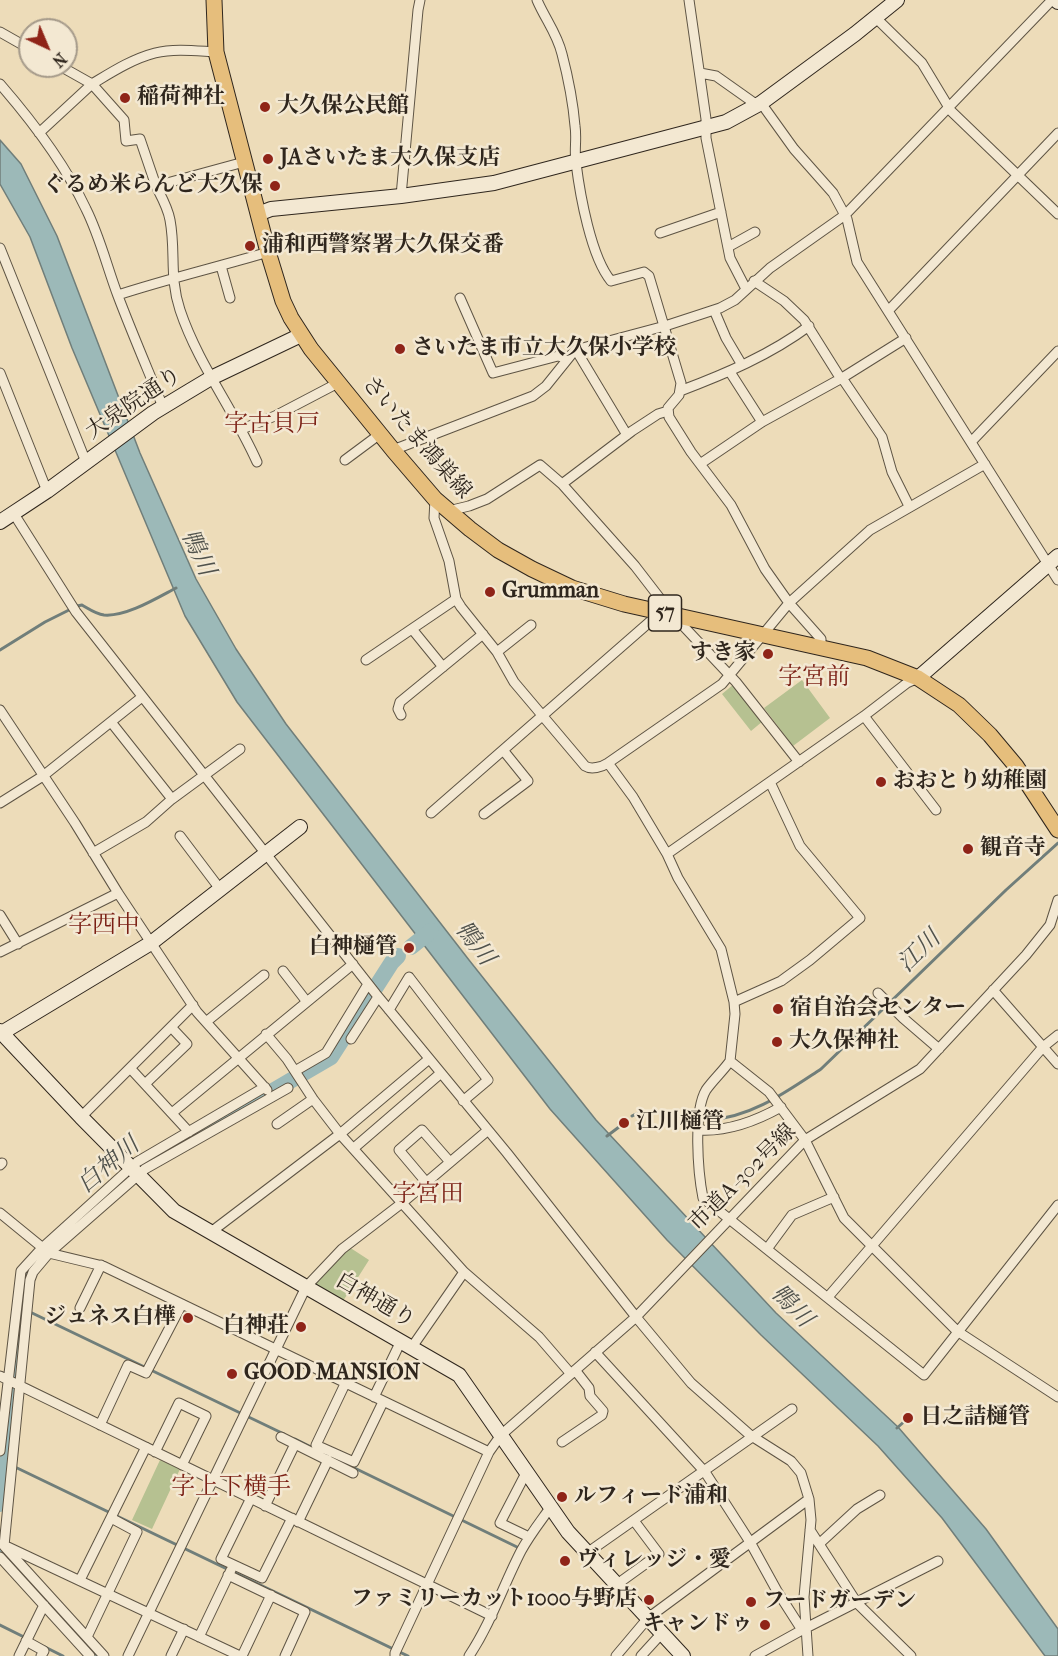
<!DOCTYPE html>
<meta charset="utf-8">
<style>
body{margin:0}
#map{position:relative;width:1058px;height:1656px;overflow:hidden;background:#eddcb9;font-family:"IM FELL French Canon",serif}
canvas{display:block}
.north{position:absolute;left:18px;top:18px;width:60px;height:60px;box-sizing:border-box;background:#f3e8d2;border:2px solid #a59a8a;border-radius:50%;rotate:136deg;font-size:16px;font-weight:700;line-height:24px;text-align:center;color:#2f261d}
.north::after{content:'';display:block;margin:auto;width:21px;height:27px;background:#8f2418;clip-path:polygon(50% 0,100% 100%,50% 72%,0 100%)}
</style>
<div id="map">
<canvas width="1058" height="1656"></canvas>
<div class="north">N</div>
</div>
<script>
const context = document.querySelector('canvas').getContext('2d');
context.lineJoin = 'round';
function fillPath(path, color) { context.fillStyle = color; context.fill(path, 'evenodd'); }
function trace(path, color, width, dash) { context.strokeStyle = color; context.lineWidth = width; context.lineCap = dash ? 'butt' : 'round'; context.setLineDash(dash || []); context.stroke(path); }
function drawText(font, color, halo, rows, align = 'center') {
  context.font = font + ' "IM FELL French Canon","Noto Serif JP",serif'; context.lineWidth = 5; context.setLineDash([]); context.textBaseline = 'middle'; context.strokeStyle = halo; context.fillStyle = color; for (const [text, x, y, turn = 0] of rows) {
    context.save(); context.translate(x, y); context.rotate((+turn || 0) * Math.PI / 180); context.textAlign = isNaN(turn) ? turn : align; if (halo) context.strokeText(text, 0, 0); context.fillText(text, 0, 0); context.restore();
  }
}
fillPath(new Path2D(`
 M802,680L830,718L793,746L764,708Z
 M734,684L763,721L751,731L722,694Z
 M349,1247L369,1260L343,1301L315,1285V1283Z
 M160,1460L180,1469L152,1529L132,1520Z`), '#b6c191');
const water = new Path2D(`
 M0,140L21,164L57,236L140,453L196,579L236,649L286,724L469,960L596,1120L776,1313L898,1427L986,1529L1058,1629V1656H1045L942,1518L878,1446L761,1335L667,1240L550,1109L237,702L185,616L72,348L30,237L0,184Z`);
fillPath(water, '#9cb9b8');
trace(water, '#707e7a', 1.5);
trace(new Path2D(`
 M0,650L45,622L77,606L82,605C89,609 96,614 104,615C126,617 157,598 176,588
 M632,1116C653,1104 686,1122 709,1120C752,1117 786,1092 821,1069L1006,890L1058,843
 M607,1136L623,1124
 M30,1312L284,1434
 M897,1428L907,1419
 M295,1439L313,1448
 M336,1459L517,1547
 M15,1467L408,1656
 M0,1625L26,1638
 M45,1647L63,1656`), '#707e7a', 3);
trace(new Path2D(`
 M411,947L431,931
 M68,1230L146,1162L266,1095L331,1057L392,962L398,956
 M0,1504L26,1276L34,1263L47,1250
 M0,1548L97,1656`), '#9cb9b8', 16);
const street = new Path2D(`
 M537,0C545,19 557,33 562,54C568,77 573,102 575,126C577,138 574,151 576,163C580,195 591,257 611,281L644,272L649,276L681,383L679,395L668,408L669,417L691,452L731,505L765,569L789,603L821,639V647
 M689,0L706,119V138L730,258L746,289
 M876,18L922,63L951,111L1058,214
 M0,32L30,49
 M60,66L92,84C112,72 132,59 155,53C175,48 197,51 216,52
 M700,73L716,76L757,105
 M0,84C33,122 65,164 86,209C100,237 107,267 118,296C132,333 148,370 163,407
 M761,103L794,149L833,193L847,219L857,262L1058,580
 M39,133L92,84L124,120L126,141L140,139L156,186
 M244,162L156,186C161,196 168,208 170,220C176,252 169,277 180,310C198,364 234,410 257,462
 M401,196L418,10L420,0
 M660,233L721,212
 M728,247L755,232
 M0,248L86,462
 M221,266L230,298
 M754,281L784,301L804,320L841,379
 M118,295C167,279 218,267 268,252
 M460,298L493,373L558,356L568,358
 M714,310L726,338L742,365
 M888,311L1058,133
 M576,350L627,435
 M730,372L762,422
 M0,373L47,491
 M842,378L882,437L892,472L909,506
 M680,391C725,374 770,355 809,326
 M242,429L275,416L338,383
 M971,442L1058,351
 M393,450L533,396L546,386L575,350L665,326L720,308L735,300L770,268L845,215L1052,0
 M345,460L380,434
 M700,464L762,422L842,378L906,338
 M562,484L635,566L672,614L736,682L799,762
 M435,499L434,518L449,561L456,599L461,607L497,652L514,682L585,766C591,770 602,767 608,763L633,797L667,854L678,878L721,949L734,1002L735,1014L730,1061L769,1092L805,1140L844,1218L957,1331L1058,1397
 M448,511L469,506L487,499L540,465L562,484L632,431L658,414L668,411
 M14,514L76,612L376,994L507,1153L636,1317L691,1383L750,1435L791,1461L801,1473L809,1499L811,1520L804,1597L808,1656
 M412,629L443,667
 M497,652L531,625
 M366,660L456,599
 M0,710L75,823L118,893L197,1012L267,1090
 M401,715L398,709L400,702L483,634
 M864,716L936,810
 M111,722L172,799L240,749
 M608,763L722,684L789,603L870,530L985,464
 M0,803L43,776L142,697
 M431,813L661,612
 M484,814L528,781L503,750
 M180,836L220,889
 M93,853L146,822L172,799
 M667,854L864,716L907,683L918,678
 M0,915L18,944
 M0,952L118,893
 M283,971L307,1002
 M993,990L1058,1064
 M878,993L903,1018L939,1049
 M734,1002L781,981L810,960L860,918L800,846L770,782
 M389,1010L409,977L488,1080L463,1101
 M206,1022L264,975
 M266,1034L287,1059L313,1099L340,1134L464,1272L539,1337L571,1374
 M351,1039L378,997
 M730,1061C723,1071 713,1080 706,1090C693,1112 698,1173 703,1198L924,1375L1058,1205
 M130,1068L189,1132
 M295,1071L326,1053L368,984
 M145,1084L187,1044L171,1027
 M172,1113L353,964
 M81,1117L193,1005
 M277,1124L313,1099
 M698,1130C728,1132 756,1121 781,1107
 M354,1148L441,1073
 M0,1165L2,1163
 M426,1182L399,1150L422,1130L450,1162
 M0,1213L49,1253L103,1266L489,1452
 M211,1232L340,1134L429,1059
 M767,1249L792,1215L834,1197
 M828,1297L1043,1047L1058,1035
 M80,1308L101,1265
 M412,1347L464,1272
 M595,1352L705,1472L750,1542L777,1591L802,1630L938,1561
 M0,1376L492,1616
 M345,1384L316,1445L354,1462L383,1402
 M374,1397L401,1341
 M100,1425L128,1365L146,1373L182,1304
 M281,1437L353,1473
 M562,1442L602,1415L603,1411L590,1396L589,1388L575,1370
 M0,1451L21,1271L42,1248L137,1162L265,1087
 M155,1452L179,1403L206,1416L182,1465
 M526,1473L500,1523L529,1537
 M251,1498L221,1559L262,1578L292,1518
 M265,1506L295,1444
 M298,1522L328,1460
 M810,1530L857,1603L911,1656
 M819,1544L857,1509L880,1495
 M8,1547L240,1656
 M587,1553L792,1409
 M0,1557L90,1656
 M228,1575L305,1612L285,1656
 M80,1580L146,1447
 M616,1585L659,1554L635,1522
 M87,1637L137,1532L111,1518
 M199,1637L231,1570
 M26,1641L44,1651L41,1656
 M19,1656L44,1605
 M104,1656L4,1546L30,1280L33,1272L49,1253L145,1169L288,1088
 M128,1656L306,1287L342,1249L402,1203L487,1131
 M171,1656L184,1629
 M242,1656L271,1595
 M395,1656V1653L489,1452L501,1435L636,1317L805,1140L920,1069L1026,955L1050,925L1058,900
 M469,1656C491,1623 503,1586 521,1551C529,1536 540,1522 550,1508
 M616,1656L648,1618L809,1499
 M641,1656L662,1633
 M755,1656L802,1630`);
const secondary = new Path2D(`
 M1056,0L1058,2
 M258,214L271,209L401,196L494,183L726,122L761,103L855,34L897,0
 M0,522L47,491L153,413L186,393L211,378L301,335
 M918,678L1058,556
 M0,1031L81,1117L174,1211L459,1375L568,1532L683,1656
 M0,1034L151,943L300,827`);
const primary = new Path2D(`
 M214,0L216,52L268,252L283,301L291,318L311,349L393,450L435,499L470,529L498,550L532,569L572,588L624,604L867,658L918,678L959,705L990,735L1016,766L1058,830`);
trace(street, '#5e5444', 11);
trace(secondary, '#2f261d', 16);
trace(primary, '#2f261d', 17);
trace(street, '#f3e8d2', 9);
trace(secondary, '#f3e8d2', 14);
trace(primary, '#e6be7c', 15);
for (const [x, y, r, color] of [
 [125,98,6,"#8f2418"],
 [265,107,6,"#8f2418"],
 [268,159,6,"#8f2418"],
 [275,186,6,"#8f2418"],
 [250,246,6,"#8f2418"],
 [400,349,6,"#8f2418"],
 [490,592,6,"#8f2418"],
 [768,654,6,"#8f2418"],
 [881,782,6,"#8f2418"],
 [968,849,6,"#8f2418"],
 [409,948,6,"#8f2418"],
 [778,1009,6,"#8f2418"],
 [777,1042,6,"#8f2418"],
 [624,1123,6,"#8f2418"],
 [188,1318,6,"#8f2418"],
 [301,1327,6,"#8f2418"],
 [232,1374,6,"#8f2418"],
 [908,1418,6,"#8f2418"],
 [562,1497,6,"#8f2418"],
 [565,1561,6,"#8f2418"],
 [649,1600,6,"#8f2418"],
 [751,1602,6,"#8f2418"],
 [765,1625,6,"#8f2418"]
]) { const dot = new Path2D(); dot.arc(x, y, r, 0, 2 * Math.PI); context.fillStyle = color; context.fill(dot); trace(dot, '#f3e8d2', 2); }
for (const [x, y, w] of [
 [665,613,33]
]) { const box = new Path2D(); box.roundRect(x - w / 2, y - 18, w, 36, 4.5); context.fillStyle = '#f3e8d2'; context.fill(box); trace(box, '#2f261d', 1.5); }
drawText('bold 21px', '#2f261d', null, [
 ["57",665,613]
]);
drawText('bold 22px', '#2f261d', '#f3e8d2', [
 ["稲荷神社",137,98],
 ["大久保公民館",277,107],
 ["JAさいたま大久保支店",280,159],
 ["ぐるめ米らんど大久保",263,186,"right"],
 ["浦和西警察署大久保交番",262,246],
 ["さいたま市立大久保小学校",412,349],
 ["Grumman",502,592],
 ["すき家",756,654,"right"],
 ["おおとり幼稚園",893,782],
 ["観音寺",980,849],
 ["白神樋管",397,948,"right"],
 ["宿自治会センター",790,1009],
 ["大久保神社",789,1042],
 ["江川樋管",636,1123],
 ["ジュネス白樺",176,1318,"right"],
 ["白神荘",289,1327,"right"],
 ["GOOD MANSION",244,1374],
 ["日之詰樋管",920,1418],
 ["ルフィード浦和",574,1497],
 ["ヴィレッジ・愛",577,1561],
 ["ファミリーカット1000与野店",637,1600,"right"],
 ["フードガーデン",763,1602],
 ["キャンドゥ",753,1625,"right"]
], 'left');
drawText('22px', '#2f261d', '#f3e8d2', [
 ["大泉院通り",134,404,-34],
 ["さいたま鴻巣線",416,438,49],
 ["市道A-302号線",743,1178,-45],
 ["白神通り",375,1301,30]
]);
drawText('24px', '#7a1f14', '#f3e8d2', [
 ["字古貝戸",272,425],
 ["字宮前",814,678],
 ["字西中",104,926],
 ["字宮田",428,1195],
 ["字上下横手",231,1488]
]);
drawText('italic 24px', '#50524c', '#f3e8d2', [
 ["鴨川",197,553,65],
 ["鴨川",474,944,53],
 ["江川",920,952,-44],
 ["白神川",109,1166,-40],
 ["鴨川",791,1307,46]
]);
</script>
